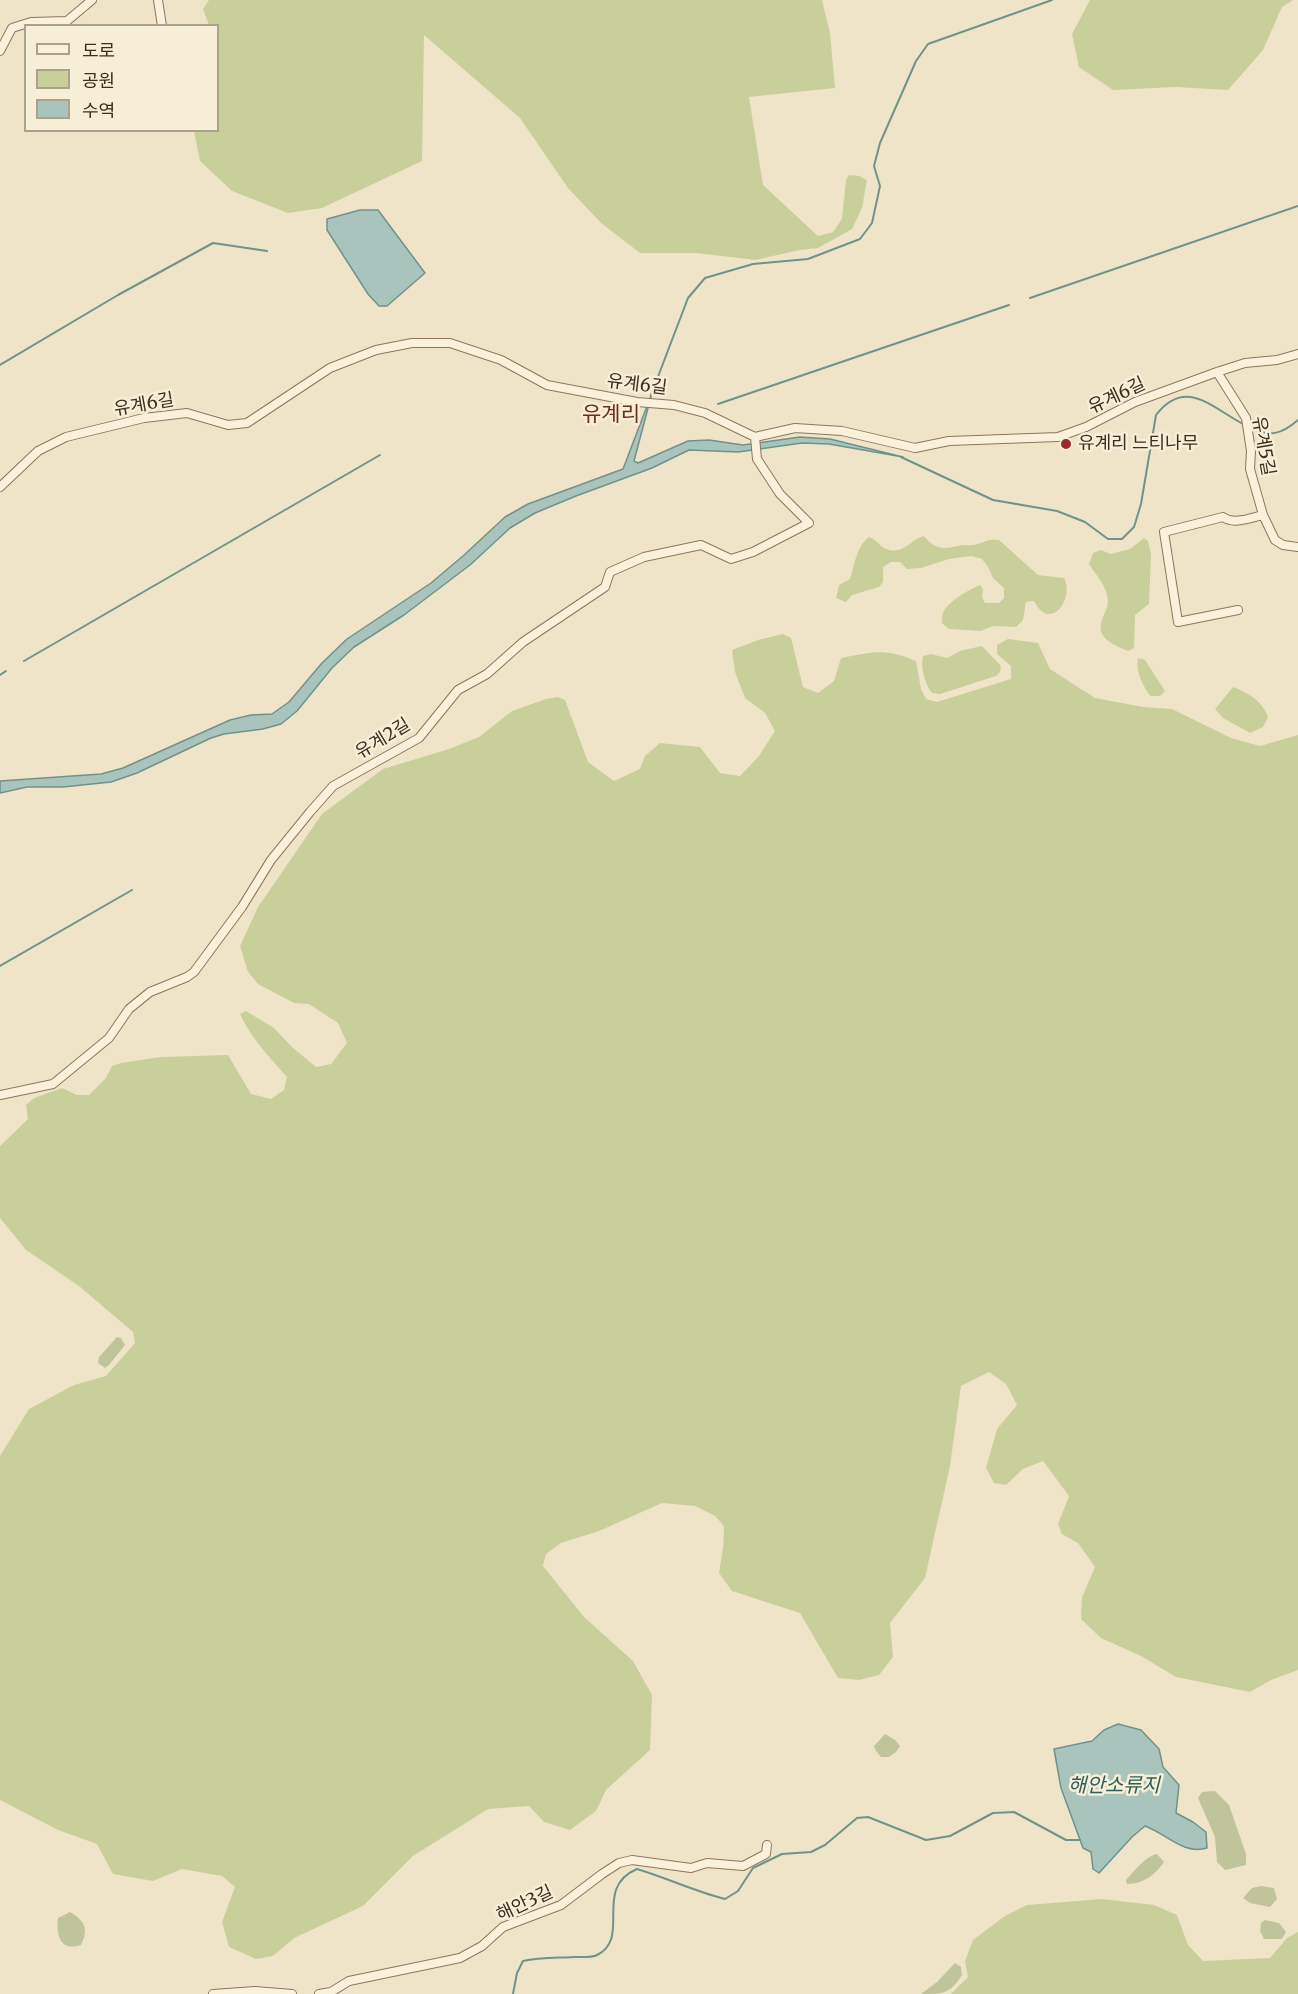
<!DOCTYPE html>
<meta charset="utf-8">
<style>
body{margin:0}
#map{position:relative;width:1298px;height:1994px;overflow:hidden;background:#f0e4c8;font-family:Merriweather,"Noto Sans KR",serif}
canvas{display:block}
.legend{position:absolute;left:24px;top:24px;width:195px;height:108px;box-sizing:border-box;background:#f7eed8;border:2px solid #ada18e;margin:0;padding:8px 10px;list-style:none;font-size:18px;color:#3d2e20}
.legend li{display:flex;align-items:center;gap:12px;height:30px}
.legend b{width:30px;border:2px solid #ada18e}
</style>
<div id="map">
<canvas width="1298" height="1994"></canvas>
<ul class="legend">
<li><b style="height:8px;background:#faf1dc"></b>도로</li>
<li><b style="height:16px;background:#c9cf9b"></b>공원</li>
<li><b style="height:16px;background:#a9c4bc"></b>수역</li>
</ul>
</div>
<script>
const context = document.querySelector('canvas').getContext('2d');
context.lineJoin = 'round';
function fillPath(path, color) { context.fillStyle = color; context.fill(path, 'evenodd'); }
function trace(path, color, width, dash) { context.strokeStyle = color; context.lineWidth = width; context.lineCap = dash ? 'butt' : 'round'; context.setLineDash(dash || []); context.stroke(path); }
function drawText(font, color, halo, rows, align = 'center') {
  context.font = font + ' Merriweather,"Noto Sans KR",serif'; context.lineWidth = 5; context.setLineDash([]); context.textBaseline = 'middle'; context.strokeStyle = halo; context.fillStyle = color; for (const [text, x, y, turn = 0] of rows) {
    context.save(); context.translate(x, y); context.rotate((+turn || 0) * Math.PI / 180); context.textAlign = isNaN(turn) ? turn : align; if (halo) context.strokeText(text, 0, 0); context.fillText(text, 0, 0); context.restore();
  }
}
fillPath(new Path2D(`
 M209,0H822L830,33L835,88L749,97L763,185L818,236L833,232L842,219L846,180L849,175L859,176L867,180L862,208L852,229L818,248L800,250L755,260L696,253H640L601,223L568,188L520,118L424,35L422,161L322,208L288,213L232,191L200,161L194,131L218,130V26L209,25L203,9Z
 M1090,0H1293L1282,7L1263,50L1228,90L1176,87L1113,90L1079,67L1072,34Z
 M924,536C936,551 945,549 962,545C967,545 972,546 977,544C986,542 989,538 999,540L1038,575L1064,578C1075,599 1050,633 1034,601L1026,602L1023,620L1016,627L993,626L981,631L949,629L942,623C942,622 942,614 943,613C947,602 970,589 980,585L983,589L982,597L985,603H999L1004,598V588L993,578L988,567L982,559L971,556L949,559L921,568L907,569L900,562H891L883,567V582L879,587L852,595L846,602L836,598L839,585L850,579C855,564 856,547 869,537C876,539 878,544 884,548C903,557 909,540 924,536Z
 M1144,538L1148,541L1151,554L1149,604L1135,615L1134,648L1128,651C1114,645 1095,638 1102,620C1104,614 1108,607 1108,602C1107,585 1097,577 1089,564L1093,553L1101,550L1111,554L1130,549Z
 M783,634L791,638L803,687L818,693L834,681L841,658C874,652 884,648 916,661L921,689L926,699L937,702L1011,679V666L997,654V645L1008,639L1038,643L1050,669L1095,698L1143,707L1172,709L1231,738L1260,746L1298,735V1670L1271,1680L1250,1692L1176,1677L1141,1656L1101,1638L1081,1619L1082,1597L1095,1567L1078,1543L1062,1534L1058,1524L1069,1496L1043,1461L1023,1469L1006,1485L994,1483L986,1468L997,1429L1017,1405L1006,1384L989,1372L961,1386L950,1466L925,1578L890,1623L893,1657L879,1675L859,1680L838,1678L800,1613L732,1591L719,1573L723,1548L724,1526L715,1516L695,1506L662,1503L599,1531L561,1543L546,1554L543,1566L584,1617L633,1661L652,1695L650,1750L606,1790L596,1811L570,1830L544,1822L529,1806L488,1809L413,1856L363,1906L294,1938L273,1956L256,1959L229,1947L222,1922L235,1887L222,1876L182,1869L153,1881L113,1874L97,1844L58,1830L0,1800V1456L29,1409L74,1385L106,1376L135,1343L133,1332L79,1286L26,1250L0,1218V1146L28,1119L26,1105L34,1098L62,1088L77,1095H89L106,1078L112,1066L121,1063L161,1057L228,1055L251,1094L271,1099L284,1090L287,1077C269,1057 251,1038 240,1014L246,1011L274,1028L292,1047L316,1067L331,1064L347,1043L338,1023L309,1004L294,1003L258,984L248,972L240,946L258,907L322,814L383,769L449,749L479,737L512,711L546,699L558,697L565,700L588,762L614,781L640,769L645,756L660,743L700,747L720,773L740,776L759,756L775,731L765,713L745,698L735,672L732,650L758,640Z
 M982,646L1001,666L1000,672L996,676L940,694L932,693C925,684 920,667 923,656L931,654L947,658L960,651Z
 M1138,658L1145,660L1165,691L1160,696H1151C1143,688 1135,669 1138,658Z
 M1233,687C1249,693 1262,701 1268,717L1263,727L1250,733L1223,718L1215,709Z
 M1102,1899L1154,1905L1177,1915L1188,1945L1203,1961L1270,1958L1287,1938L1298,1932V1994H951L968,1977L965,1961L973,1940L1005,1916L1027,1905Z`), '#c9cf9b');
fillPath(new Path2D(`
 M117,1337L121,1338L125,1345L109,1365L105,1368L98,1363L99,1357Z
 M885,1734L895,1740L900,1746L896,1752L889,1757H881L876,1751L874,1746Z
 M1215,1791L1229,1805L1246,1854V1865L1225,1870L1217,1862L1215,1837L1198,1798L1202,1792Z
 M1157,1854L1164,1862C1155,1875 1143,1884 1127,1884L1126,1880C1135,1871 1144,1857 1157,1854Z
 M1261,1886L1274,1888L1277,1899L1270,1907L1250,1903L1243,1898L1252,1888Z
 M70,1912C85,1921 89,1929 81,1945C60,1952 56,1935 58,1918Z
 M1265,1920L1279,1923L1286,1932L1282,1939H1264L1260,1931L1261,1923Z
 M955,1963L961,1967L962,1975C950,1994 943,1994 921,1994L937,1982Z`), '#bfc49a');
const water = new Path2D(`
 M360,210H378L425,273L387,306H379L368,294L327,230V219Z
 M652,393L634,461L638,463L688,441L709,440L743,445L800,437L830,439L903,457L829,444L802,443L738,452L689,450L652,468L576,496L535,513L510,528L470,565L404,615L354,647L332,668L297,711L281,724L263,729L224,734L211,738L137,773L111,782L63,787H27L0,793V781L101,774L123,768L230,720L251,715L272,714L289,702L322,663L347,639L431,583L463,556L505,517L528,504L623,469Z
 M1118,1724L1141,1730L1159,1749L1163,1767L1179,1785L1176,1813L1193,1822L1206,1832L1207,1848C1183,1855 1167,1834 1145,1826L1132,1837L1099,1873L1093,1869L1091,1852L1083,1848L1061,1788L1054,1749L1092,1741L1104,1730Z`);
fillPath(water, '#a9c4bc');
trace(water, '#6f938a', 1.5);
trace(new Path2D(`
 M1030,298L1298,206
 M0,365L118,295L213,243L267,251
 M651,395L688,298L705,278L753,264L808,259L860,239L872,223L880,186L874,166L880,143L916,61L928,44L1052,0
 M718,404L1009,305
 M1250,427C1270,437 1281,435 1298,420
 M901,457L993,500L1057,511L1085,522L1108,539H1122L1134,527L1141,504L1156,415C1186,376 1213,409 1245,425
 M24,661L380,455
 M0,675L6,671
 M0,966L132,890
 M513,1994L517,1973L523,1961C540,1957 557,1958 574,1957C581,1957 591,1958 597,1955C632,1938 592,1888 637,1869C667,1878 694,1891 725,1899L738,1891L753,1868L782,1854L811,1852L825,1845L857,1818L868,1817L926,1840L950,1836L993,1813L1014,1812L1066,1840H1080`), '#6f938a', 2);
const minor = new Path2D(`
 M158,0L162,26
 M0,51L12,28L31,22L67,21L92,0
 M1217,372L1246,418L1251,451L1250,469L1263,515L1275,540L1283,545L1298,547
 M0,487L38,451L66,437L144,418L187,413L228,425L247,423L330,368L376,350L412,343H450L501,360L547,385L637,402L674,405L705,413L755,437L795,428L842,431L915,448L949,441L1058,437L1086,427L1135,402L1217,372L1245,363L1277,360L1298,354
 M1238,610L1178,622L1164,532L1223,517C1234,525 1250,518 1263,515
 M0,1095L53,1084L109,1038L129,1009L150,992L187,977L194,972L242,907L271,860L310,812L333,786L419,738L458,690L487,674L523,642L605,587L610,572L644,557L701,545L731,559L753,552L809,523L780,494L757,459L755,437
 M213,1994L255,1991L292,1994
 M319,1994L331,1992L349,1981L460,1958L482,1946L503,1927L561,1905L602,1874L619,1863L632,1860L691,1868L707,1863L743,1866L766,1854L767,1845`);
trace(minor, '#8d765c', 10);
trace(minor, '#faf1dc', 8);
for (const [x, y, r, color] of [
 [1066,444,6,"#9e2a2b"]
]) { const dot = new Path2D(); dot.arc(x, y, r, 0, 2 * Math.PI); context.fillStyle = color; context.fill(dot); trace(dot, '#f7eed8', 2); }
drawText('18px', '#3d2e20', '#f7eed8', [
 ["유계6길",637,385,7],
 ["유계6길",1117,396,-25],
 ["유계6길",144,405,-10],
 ["유계5길",1263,446,80],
 ["유계2길",383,739,-31],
 ["해안3길",525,1904,-25]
]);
drawText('18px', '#3d2e20', '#f7eed8', [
 ["유계리 느티나무",1078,444]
], 'left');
drawText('italic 20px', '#2f5d5a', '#f7eed8', [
 ["해안소류지",1114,1786]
]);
drawText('21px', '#6b2e1e', '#f7eed8', [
 ["유계리",611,415]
]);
</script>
